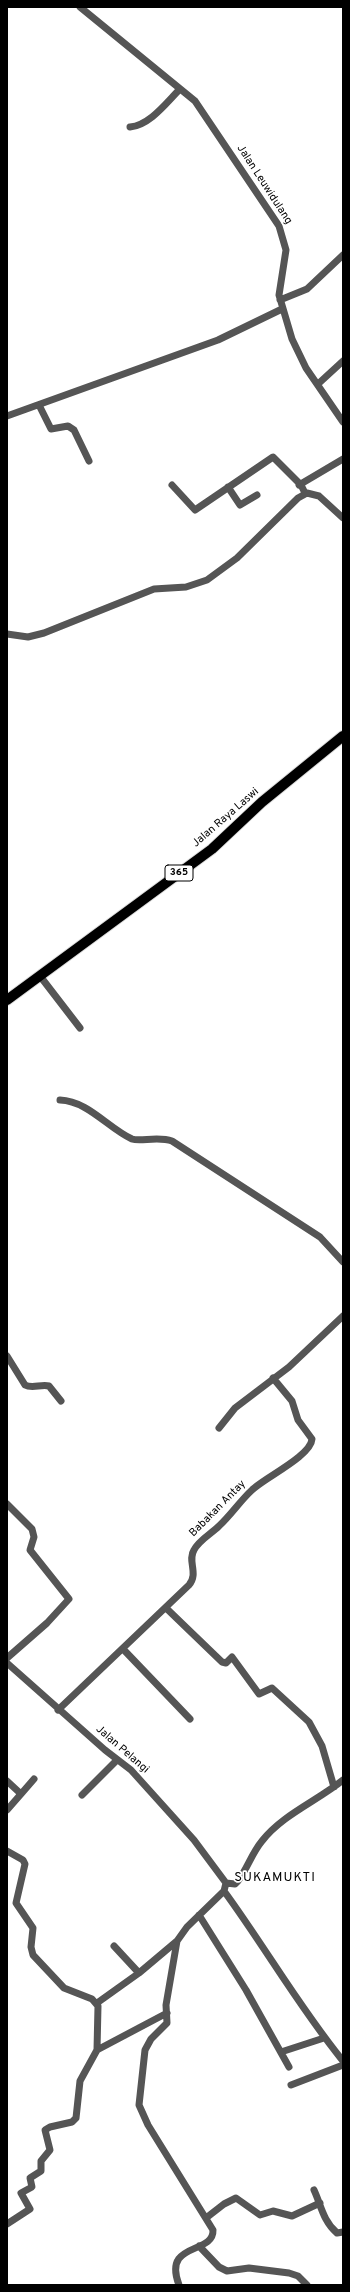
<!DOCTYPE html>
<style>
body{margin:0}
#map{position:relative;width:350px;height:2292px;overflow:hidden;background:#fff;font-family:Overpass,sans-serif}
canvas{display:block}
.frame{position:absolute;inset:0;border:8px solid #000;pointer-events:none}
</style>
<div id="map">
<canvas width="350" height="2292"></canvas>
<div class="frame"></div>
</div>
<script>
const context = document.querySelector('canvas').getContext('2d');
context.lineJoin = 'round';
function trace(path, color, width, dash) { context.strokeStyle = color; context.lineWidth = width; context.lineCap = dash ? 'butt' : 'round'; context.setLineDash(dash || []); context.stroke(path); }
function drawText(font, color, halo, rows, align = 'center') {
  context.font = font + ' Overpass,sans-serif'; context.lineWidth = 3.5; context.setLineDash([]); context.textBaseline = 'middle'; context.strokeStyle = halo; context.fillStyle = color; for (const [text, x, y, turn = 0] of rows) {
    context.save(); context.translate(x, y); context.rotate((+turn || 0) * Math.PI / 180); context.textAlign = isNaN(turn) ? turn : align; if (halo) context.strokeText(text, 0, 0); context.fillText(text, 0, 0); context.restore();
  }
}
const primary = new Path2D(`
 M7,1000L212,849L262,802L343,736`);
trace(primary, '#dbdbdb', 12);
trace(new Path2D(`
 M80,7L195,101L279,226L286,250L279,295L292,339L306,368L343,422
 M130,127C150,125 166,103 180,89
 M280,300L307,289L343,255
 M318,384L343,361
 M39,405L51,429L68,426L74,430L89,461
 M7,416L218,340L282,309
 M172,485L195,510L273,457L301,485L305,493
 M299,485L343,459
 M228,487L240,505L257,495
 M7,634L28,637L44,633L154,589L186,587L207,580L237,558L298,498L307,493L319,496L343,518
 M40,976L80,1028
 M60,1100C88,1101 108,1128 132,1139C140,1142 158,1136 172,1141L320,1237L343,1262
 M7,1356L25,1385C32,1389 41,1384 49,1386L61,1401
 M219,1428L235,1408L289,1367L343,1316
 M7,1504L32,1529L34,1537L30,1550L69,1599L47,1623L7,1658
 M166,1608L222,1662L226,1663L232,1657L259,1694L272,1688L309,1722L322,1746L334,1787
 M123,1649L190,1719
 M7,1663L105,1750L131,1770L194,1840L226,1883
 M58,1710L189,1585C199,1573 187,1561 194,1550C199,1540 211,1534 219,1526C231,1515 240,1501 252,1490C264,1478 311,1456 312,1439L298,1420L292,1401L273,1378
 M7,1781L21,1794L7,1810
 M21,1794L34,1779
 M82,1795L117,1760
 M7,1851L23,1860L25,1864L16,1903L33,1928L31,1947L33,1955L64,1988L92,1999L98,2006L97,2050L80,2081L76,2118L72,2122L50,2127L45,2130L50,2150L41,2161V2171L30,2178L32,2187L21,2193L30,2209L7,2224
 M224,1891C265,1947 299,2007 343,2061
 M199,1915L246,1990L289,2067
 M114,1946L139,1973
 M97,2003L139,1973L177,1941
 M97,2050L167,2013
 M281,2052L324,2038
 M291,2085L343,2065
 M314,2190C321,2205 323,2221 337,2233L343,2232
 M206,2218L224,2204L236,2198L260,2215L273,2211L292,2216L320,2203
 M199,2246L219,2267L227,2271L249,2268L289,2273L298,2276L307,2285
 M179,2285C162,2241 214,2255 213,2230L148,2125L139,2105L145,2050L151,2039L167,2023L166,2005L177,1941L187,1927L224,1891L226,1883L235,1884L238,1881C247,1869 252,1853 262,1841C282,1815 317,1801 343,1780`), '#555', 7);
trace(primary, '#000', 10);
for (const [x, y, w] of [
 [179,873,28]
]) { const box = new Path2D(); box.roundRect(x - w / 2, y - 8, w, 16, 3); context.fillStyle = '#fff'; context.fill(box); trace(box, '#000', 1); }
drawText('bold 10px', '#000', null, [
 ["365",179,873]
]);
drawText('11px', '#000', '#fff', [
 ["Jalan Leuwidulang",264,185,57],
 ["Jalan Raya Laswi",226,818,-41],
 ["Babakan Antay",218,1509,-45],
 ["Jalan Pelangi",122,1750,41]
]);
context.letterSpacing = '1px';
drawText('13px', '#000', '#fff', [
 ["SUKAMUKTI",275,1878]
]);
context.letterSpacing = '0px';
</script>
